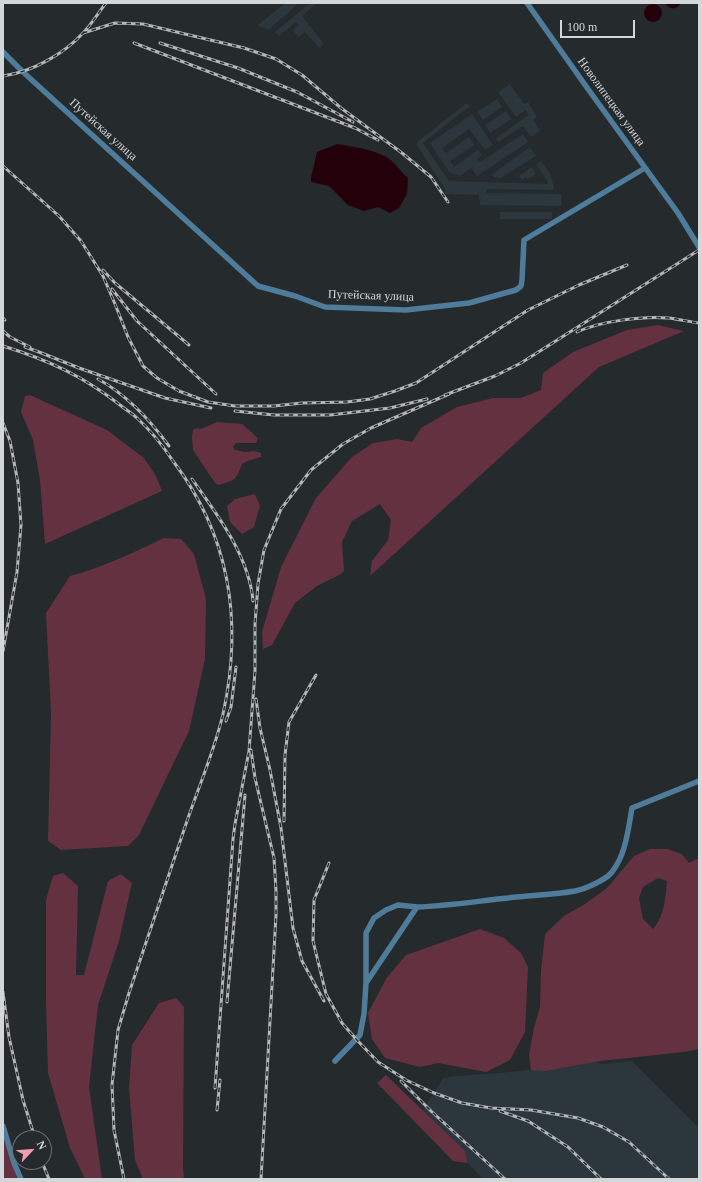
<!DOCTYPE html>
<meta charset="utf-8">
<style>
body{margin:0}
#map{position:relative;width:702px;height:1182px;overflow:hidden;background:#252a2d;font-family:"Times New Roman",serif}
canvas{display:block}
.frame{position:absolute;inset:0;border:4px solid #d4d7d9;pointer-events:none}
.north{position:absolute;left:12px;top:1130px;width:40px;height:40px;box-sizing:border-box;background:#252a2d;border:1px solid #6b6f72;border-radius:50%;rotate:64deg;font-size:11px;font-weight:700;line-height:16px;text-align:center;color:#d4d7d9}
.north::after{content:'';display:block;margin:auto;width:14px;height:18px;background:#f19ab1;clip-path:polygon(50% 0,100% 100%,50% 72%,0 100%)}
.scale{position:absolute;left:560px;top:20px;width:75px;height:18px;box-sizing:border-box;border:2px solid #d4d7d9;border-top:0;padding-left:5px;font-size:12px;line-height:14px;white-space:nowrap;color:#d4d7d9;-webkit-text-stroke:3px #252a2d;paint-order:stroke}
</style>
<div id="map">
<canvas width="702" height="1182"></canvas>
<div class="frame"></div>
<div class="north">N</div>
<div class="scale">100 m</div>
</div>
<script>
const context = document.querySelector('canvas').getContext('2d');
context.lineJoin = 'round';
function fillPath(path, color) { context.fillStyle = color; context.fill(path, 'evenodd'); }
function trace(path, color, width, dash) { context.strokeStyle = color; context.lineWidth = width; context.lineCap = dash ? 'butt' : 'round'; context.setLineDash(dash || []); context.stroke(path); }
function drawText(font, color, halo, rows, align = 'center') {
  context.font = font + ' "Times New Roman",serif'; context.lineWidth = 3.5; context.setLineDash([]); context.textBaseline = 'middle'; context.strokeStyle = halo; context.fillStyle = color; for (const [text, x, y, turn = 0] of rows) {
    context.save(); context.translate(x, y); context.rotate((+turn || 0) * Math.PI / 180); context.textAlign = isNaN(turn) ? turn : align; if (halo) context.strokeText(text, 0, 0); context.fillText(text, 0, 0); context.restore();
  }
}
fillPath(new Path2D(`
 M285,3H295L297,5L268,30L264,27L262,28L258,25Z
 M310,3H317L302,16L324,44L319,48L305,32L299,37L293,31L299,25L296,22L279,36L275,32Z
 M510,84L524,104L528,102L537,117L533,120L540,131L531,137L523,126L498,142L496,138L529,115L526,110L516,117L498,92Z
 M497,99L502,107L483,120L477,112Z
 M467,103L470,106L423,143L449,181L548,184V182L536,164L541,161L549,172L552,180L554,189L552,190L487,189L486,193L561,194V206L480,205L479,195L445,194V189L418,147L417,142Z
 M506,111L511,119L490,133L485,125Z
 M472,114L493,145L485,150L469,129L442,148L446,153L469,137L475,145L450,161L454,167L478,150L482,155L477,159L480,162L523,134L528,142L477,176L471,168L460,176L449,172L430,143Z
 M530,147L536,156L501,178L494,177L492,174Z
 M532,167L536,174L528,179L526,177L522,180L519,176Z
 M500,212H552V219H500Z
 M586,1055L601,1064L632,1061L699,1128V1179H483L421,1113L443,1078L456,1076L499,1073L560,1067Z`), '#2c363d');
fillPath(new Path2D(`
 M658,325L684,331L599,367L370,576L372,561L388,540L391,520L380,504L352,521L342,542L344,571L341,574L317,586L295,603L272,645L263,649L262,632L281,567L316,498L352,457L373,443L397,439L412,442L421,428L457,407L493,398H521L541,390L543,373L573,352L627,330Z
 M30,395L107,430L144,458L156,476L162,491L45,544L40,480L33,440L21,412L25,396Z
 M217,422L242,424L258,438L256,443H236L233,447L235,450L246,452L254,451L261,453V457L248,461L242,464C236,480 236,480 219,485L215,483L193,450L192,437L193,430L197,428L201,429Z
 M255,494L260,506L254,527L242,534L230,522L227,506L235,499Z
 M164,538L181,539L194,554L206,599L205,659L189,731L139,835L128,846L61,850L48,841L51,714L46,613L70,576C103,567 133,553 164,538Z
 M650,849H667L682,854L689,863L699,858V1049L684,1052L600,1061L545,1071L531,1070L529,1055L534,1028L540,1007L541,971L545,934L564,916L585,904L607,888L634,856ZM658,878L667,881C665,899 665,915 653,929L643,919L639,898L643,887Z
 M63,873L78,886L76,975H84L108,881L121,874L132,883L119,941L98,1005L89,1087L102,1179H85L70,1148L48,1073L46,1002V900L53,876Z
 M480,929L504,938L521,953L528,967L525,1032L510,1060L486,1072L438,1063L420,1067L385,1058L372,1039L368,1013L386,979L406,955Z
 M176,998L184,1007L183,1167L184,1179H143L135,1160L129,1088L132,1045L159,1003Z
 M386,1075L465,1151L467,1163L453,1161L377,1083Z
 M3,1126L21,1179H3Z`), '#633140');
fillPath(new Path2D(`
 M665,3H681C677,10 669,10 665,3Z
 M644 13a9 9 0 1 1 18 0a9 9 0 1 1-18 0Z
 M337,144C354,147 373,149 388,158C395,163 401,172 408,178L407,194L399,208L390,213L378,207L364,211L348,205L329,186L311,182V178L317,152Z`), '#24000a');
trace(new Path2D(`
 M527,3L588,89L678,213L699,247
 M3,52L23,72L258,286L295,296L325,307L406,310L469,303L516,290L521,286L522,280L524,240L645,168
 M366,983V933L374,918L386,910L398,905L417,907
 M335,1061L360,1035L364,1014L366,983L417,907C448,906 478,901 508,898C530,895 553,895 575,891C585,889 606,880 612,872C626,854 628,830 632,808L699,781
 M3,1126L14,1163L21,1179`), '#4e7c9a', 5.5);
const rail = new Path2D(`
 M83,33L115,23L143,24L244,48L276,59L302,75L341,108L402,153L431,177L448,202
 M134,43L355,128L378,140
 M160,43L238,68L297,92L353,122
 M3,76C32,72 64,54 83,33C92,24 98,13 106,3
 M3,166L59,216L81,241L103,276L115,304L128,337L143,366L157,378L179,391L208,402L235,406H274L302,403L347,402L370,399L395,391L416,383L528,310L579,285L627,265
 M103,270L115,283L189,345
 M112,289L137,321L216,394
 M3,318L5,320
 M3,331L10,337L30,347
 M577,332C601,321 642,316 668,318C679,319 689,322 699,323
 M3,346C48,360 83,376 120,405C126,410 133,414 138,419C151,431 163,446 173,461C230,536 243,623 223,714C215,749 199,786 187,821C168,878 148,936 129,993L118,1030L112,1085L114,1130L124,1179
 M25,347L39,352L79,368L165,398L211,408
 M98,379C127,395 150,420 169,446
 M445,395L495,376L521,363L699,250
 M235,411L274,415H330L390,408L427,399
 M3,423L10,441L18,483L21,525L17,572L3,651
 M192,479C217,514 249,556 253,601
 M256,699L260,728L270,770L281,828L293,928L302,961L324,1001
 M226,721L231,707L236,667
 M251,750L255,778L274,858L276,891V915L261,1179
 M284,821L285,755L289,722L316,675
 M329,863L314,900L313,941L326,994L342,1023L356,1039L378,1062L406,1080L434,1093L462,1103L491,1108L531,1110L578,1118L603,1127L629,1142L669,1179
 M3,992L9,1037L23,1100L35,1138
 M227,1002L245,795
 M401,1081L431,1111L505,1179
 M215,1088L233,839L235,824L249,751L255,671V624L258,584L264,550L281,509L311,470L343,444L371,428L449,394
 M217,1110L220,1080
 M500,1111L528,1121L568,1147L601,1179
 M42,1162L49,1179`);
trace(rail, '#b4b7b9', 3);
trace(rail, '#252a2d', 1.5, [4.5]);
drawText('12px', '#d4d7d9', '#252a2d', [
 ["Новолипецкая улица",611,102,54],
 ["Путейская улица",103,130,42],
 ["Путейская улица",371,296,2]
]);
</script>
